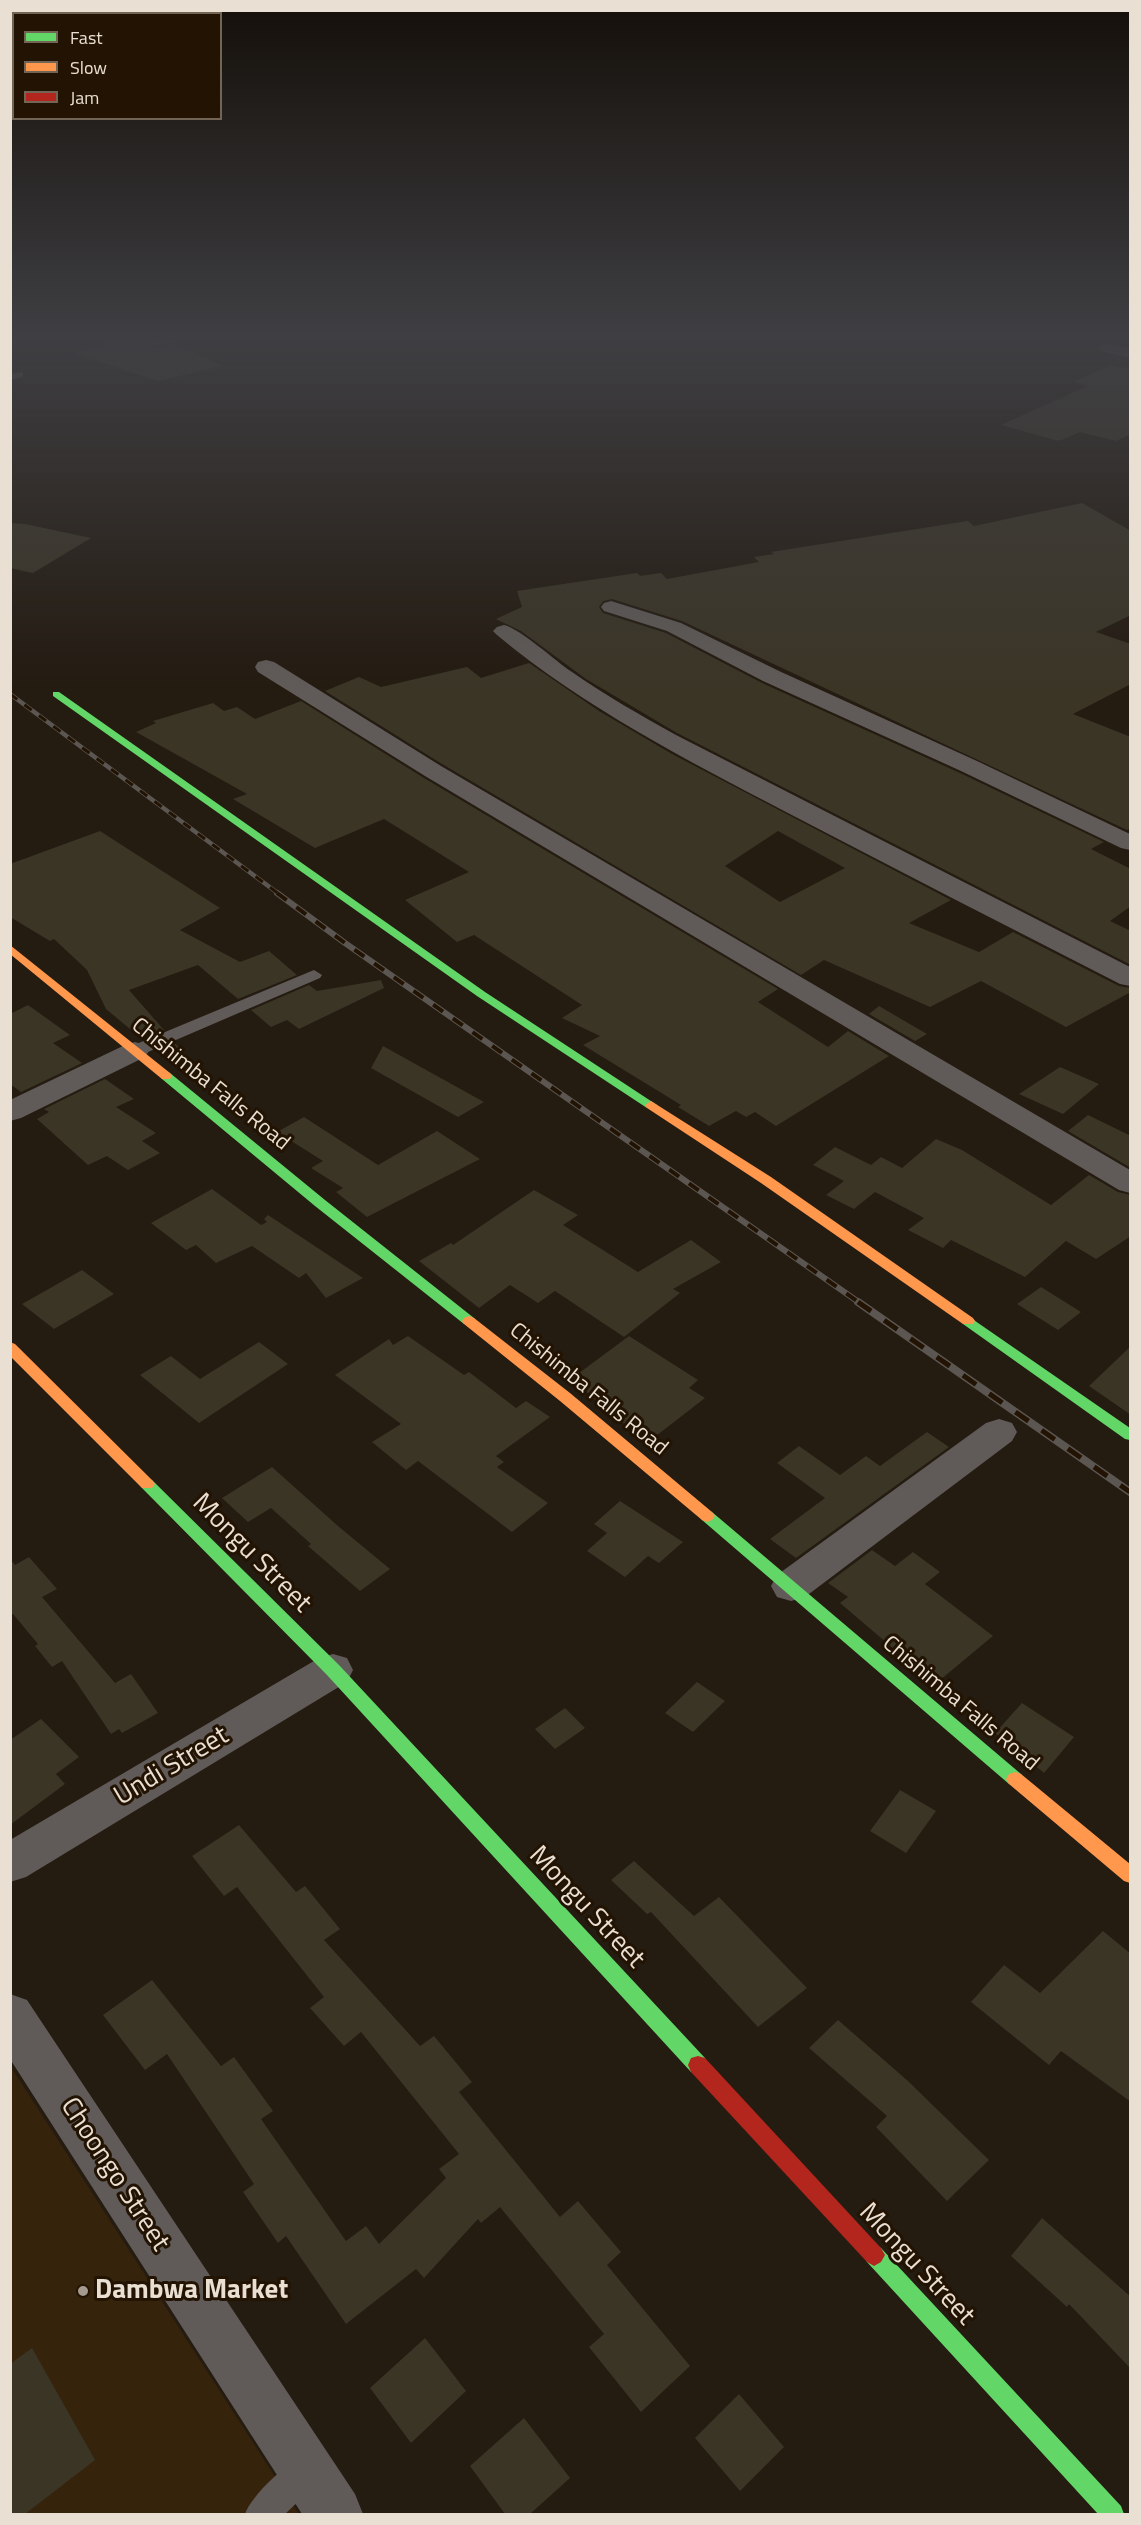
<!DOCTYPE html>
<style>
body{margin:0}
#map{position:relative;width:1141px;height:2525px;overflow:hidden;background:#241b11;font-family:"Titillium Web",sans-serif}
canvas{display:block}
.frame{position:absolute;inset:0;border:12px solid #eadfd3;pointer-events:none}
.legend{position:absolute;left:12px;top:12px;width:210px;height:108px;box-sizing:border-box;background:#221302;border:2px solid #726556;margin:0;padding:8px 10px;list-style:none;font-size:18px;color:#eadfd3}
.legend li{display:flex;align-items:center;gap:12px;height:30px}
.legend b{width:30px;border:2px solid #726556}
</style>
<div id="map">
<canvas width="1141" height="2525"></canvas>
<div class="frame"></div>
<ul class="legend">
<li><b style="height:8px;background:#63d668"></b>Fast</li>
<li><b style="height:8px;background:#ff974d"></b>Slow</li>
<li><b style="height:8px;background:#b3261e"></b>Jam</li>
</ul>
</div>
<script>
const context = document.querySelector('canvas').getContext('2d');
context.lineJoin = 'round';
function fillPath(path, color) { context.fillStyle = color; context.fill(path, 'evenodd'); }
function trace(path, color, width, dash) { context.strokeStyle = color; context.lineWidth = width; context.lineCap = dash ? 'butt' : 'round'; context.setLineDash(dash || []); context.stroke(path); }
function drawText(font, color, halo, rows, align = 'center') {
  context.font = font + ' "Titillium Web",sans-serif'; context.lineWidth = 6; context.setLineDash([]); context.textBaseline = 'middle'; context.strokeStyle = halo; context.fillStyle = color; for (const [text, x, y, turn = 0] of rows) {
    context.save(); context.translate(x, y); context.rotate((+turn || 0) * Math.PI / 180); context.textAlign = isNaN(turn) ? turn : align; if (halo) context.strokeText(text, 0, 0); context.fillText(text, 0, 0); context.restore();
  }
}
fillPath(new Path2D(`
 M11,2067L299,2514H11Z`), '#36230c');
trace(new Path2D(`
 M1032,336L1073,337
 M1099,338L1130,339`), '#051002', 5);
fillPath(new Path2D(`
 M132,336H159L162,337L149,341V345L156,348L174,343L223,366L158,381L72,353Z
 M1111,365L1126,368L1131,366V434L1116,441L1080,432L1059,441L1001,425L1087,386L1073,382Z
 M1082,503L1131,531V615L1096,632L1131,644V684L1073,714L1131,737V828L1127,830L682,621L612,599L603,601L599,607L603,613L666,633L762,683L960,773L1104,842L1091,849L1131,869V906L1110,921L1131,931V965L677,733L586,679L521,631L496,619L522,607L517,591L637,573L640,576L661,573L667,579L759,562L754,557L774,554L771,552L968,521L974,526Z
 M10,523L25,524L91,538L33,573L10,568Z
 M529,663L599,711L672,754L951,900L909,923L979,952L1013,932L1119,986L1131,988V992L1066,1027L981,981L930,1007L824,960L801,975L442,764L325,691L359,677L381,687L467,667L481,678ZM778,831L845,868L780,902L725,866Z
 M301,701L424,778L778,989L758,1002L828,1047L848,1031L889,1056L776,1126L755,1112L746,1117L736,1111L709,1126L678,1107L681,1105L583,1045L600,1036L562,1018L582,1005L474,935L457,942L405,900L469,872L384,819L315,848L233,799L247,794L136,732L156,723L153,721L213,703L224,711L237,707L255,719Z
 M100,831L220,908L180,930L240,962L269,951L297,975L238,999L198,965L129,990L164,1030L142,1039L106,1009L87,970L54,939L50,941L10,917V864Z
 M381,980L384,988L299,1029L287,1020L271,1027L251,1010L309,985L317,991Z
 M28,1005L70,1035L53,1043L82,1063L21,1092L10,1084V1014Z
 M879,1006L927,1034L915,1041L869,1014Z
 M175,1043L194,1064L185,1074L157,1051Z
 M383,1046L484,1102L458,1117L371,1068Z
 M1060,1067L1099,1084L1063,1114L1019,1094Z
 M105,1079L134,1099L116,1107L156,1133L142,1141L160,1153L128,1170L107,1156L88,1165L37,1119L49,1112L44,1109Z
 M1088,1115L1131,1136V1168L1068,1131Z
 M304,1117L378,1165L437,1131L480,1159L367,1217L336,1192L343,1188L311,1168L323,1161L277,1132Z
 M936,1139L962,1150L1051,1205L1089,1175L1118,1192L1131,1195V1236L1096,1259L1066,1241L1025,1277L951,1240L943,1248L908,1230L924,1218L875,1192L854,1209L826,1195L844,1181L813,1165L835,1147L871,1165L881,1157L902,1168Z
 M212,1189L261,1225L267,1222L264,1219L268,1215L363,1278L326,1298L306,1273L299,1278L252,1246L216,1263L196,1245L186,1250L151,1223Z
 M534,1190L578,1215L563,1225L638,1272L691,1240L721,1262L673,1289L680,1293L624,1337L555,1291L538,1303L510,1285L479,1308L419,1261L451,1243L453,1245Z
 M82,1270L114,1294L54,1329L22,1304Z
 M1041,1287L1081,1312L1058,1330L1017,1304Z
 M408,1336L464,1375L469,1372L516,1408L526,1401L550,1417L496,1456L504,1462L497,1467L548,1503L512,1532L418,1461L406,1470L372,1442L401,1424L335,1375L389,1339L393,1345Z
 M629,1336L698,1380L689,1388L705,1398L647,1443L571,1379Z
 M259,1342L288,1364L199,1423L140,1375L171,1356L200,1379Z
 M1131,1346V1415L1089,1386Z
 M927,1432L949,1447L796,1558L770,1539L825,1498L777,1463L799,1446L840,1475L866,1456L880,1466Z
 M272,1467L338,1526L390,1569L360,1591L308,1546L311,1544L271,1508L248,1522L222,1498Z
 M620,1501L683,1542L659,1563L648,1556L625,1577L587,1551L607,1533L594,1524Z
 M872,1550L895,1566L913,1552L940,1572L925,1584L993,1636L940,1680L906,1652L901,1655L840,1603L848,1597L828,1583Z
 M29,1557L57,1589L42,1597L115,1683L131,1674L158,1713L122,1733L119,1729L111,1734L62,1661L52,1667L35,1646L38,1644L13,1614L10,1615V1559L15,1565Z
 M697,1682L725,1701L693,1732L665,1713Z
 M1022,1703L1074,1737L1044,1773L995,1733Z
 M565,1708L585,1728L555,1749L535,1729Z
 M41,1719L79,1757L56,1774L65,1784L10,1825V1740Z
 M900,1790L936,1811L906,1853L870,1831Z
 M239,1825L296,1892L305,1886L340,1929L324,1940L420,2046L434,2036L472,2082L459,2092L560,2217L578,2201L621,2252L607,2265L690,2366L641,2412L589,2347L604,2334L500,2207L481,2223L478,2219L424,2278L416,2269L346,2324L286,2236L278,2243L243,2192L254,2184L167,2054L145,2070L103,2015L152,1980L221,2066L234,2057L273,2111L261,2119L346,2241L366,2226L379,2244L446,2178L439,2169L459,2154L361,2032L344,2046L310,2008L324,1997L237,1887L224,1896L192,1856Z
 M634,1861L694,1916L719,1897L807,1988L758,2027L651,1912L647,1914L611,1880Z
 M1103,1931L1131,1954V2102L1061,2051L1049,2065L971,2002L1004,1965L1040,1993Z
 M838,2020L908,2081L989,2160L947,2201L876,2127L887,2116L809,2048Z
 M1042,2218L1131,2297V2369L1069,2304L1067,2307L1011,2256Z
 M425,2338L466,2391L411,2443L370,2388Z
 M32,2348L95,2460L25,2514H10V2364Z
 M739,2394L784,2447L740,2491L695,2438Z
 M524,2418L570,2478L530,2514H505L470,2466Z`), '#3b3526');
fillPath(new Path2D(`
 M173,336H188L155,346L150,343Z
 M20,372L23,373V377L10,380V374Z
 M314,970L322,975L320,978L141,1055H129L126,1051L129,1047Z
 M305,2455L317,2460L322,2472L317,2484L285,2514H245C252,2495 286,2463 305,2455Z`), '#605b58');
fillPath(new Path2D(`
 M1107,343L1130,348V358L1101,351L1099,348L1101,345Z
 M611,601L681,623L779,671L977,761L1130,834V850L1121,848L961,771L763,681L667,631L604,611L601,607L604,603Z
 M504,625C521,629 555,661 572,672C605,695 640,715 676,735L1130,967V986L1120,984C1009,927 897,870 786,812C685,759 585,708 497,635L493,631L497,627Z
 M266,660L274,662L441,766L1130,1170V1193L1119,1190L425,776L258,672L255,667L258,662Z
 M135,1042L145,1045L149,1051L145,1057L21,1118L10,1121V1100L125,1045Z
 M999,1419L1012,1423L1017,1432L1012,1441L805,1597L791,1601L777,1597L771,1586L777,1575L986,1423Z
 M333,1654L347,1658L353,1670L347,1682L26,1877L10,1882V1840L319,1658Z
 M10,1994L27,2000L355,2494L363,2514H302L10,2059Z`), '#605b58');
fillPath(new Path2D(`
 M53,692H59L485,992L657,1105L655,1108H647L477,996L53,696Z
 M166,1072L170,1073L325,1200L474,1318L476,1321L474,1324H464L315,1206L162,1079L160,1076Z
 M968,1316L1130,1428V1440L1125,1439L963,1324L961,1321Z
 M147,1478L152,1480L339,1665L705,2058L708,2065L705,2072L698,2074L691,2072L327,1675L142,1488L139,1484L142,1480Z
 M707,1510L712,1512L1021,1774L1024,1779L1021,1784L1015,1786L1009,1784L702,1520L699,1516L702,1512Z
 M874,2244L881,2248L1121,2506L1124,2514H1098L867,2262L863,2255L867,2248Z`), '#63d668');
fillPath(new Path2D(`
 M10,945L170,1073L172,1076L170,1079H162L10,954Z
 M651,1101L771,1177L973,1318L975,1321L973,1324H963L761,1183L647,1108L645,1105Z
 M469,1316L474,1318L570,1393L712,1512L715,1516L712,1520L707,1522L702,1520L560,1401L464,1324L462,1321L464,1318Z
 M10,1342L15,1344L152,1480L155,1484L152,1488H142L10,1356Z
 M1015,1772L1021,1774L1130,1864V1883L1124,1881L1009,1784L1006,1779L1009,1774Z`), '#ff974d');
fillPath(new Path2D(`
 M698,2056L705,2058L881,2248L885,2255L881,2262L874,2266L867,2262L691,2072L688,2065L691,2058Z`), '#b3261e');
const railFar2 = new Path2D(`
 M10,694L279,894`);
const railFar1 = new Path2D(`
 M277,893L345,943L860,1303`);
const rail = new Path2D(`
 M858,1302L1130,1492`);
trace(railFar2, '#5b5651', 4.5);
trace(railFar1, '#5b5651', 6);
trace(rail, '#5b5651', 8);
trace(railFar2, '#221302', 3, [9]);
trace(railFar1, '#221302', 4, [12]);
trace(rail, '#221302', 5, [16]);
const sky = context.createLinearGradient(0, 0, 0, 689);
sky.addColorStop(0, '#140f09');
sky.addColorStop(0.49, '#3f3f43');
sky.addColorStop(1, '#3f3f4300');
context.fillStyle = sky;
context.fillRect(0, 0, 1141, 689);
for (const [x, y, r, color] of [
 [83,2291,6,"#a59a8f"]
]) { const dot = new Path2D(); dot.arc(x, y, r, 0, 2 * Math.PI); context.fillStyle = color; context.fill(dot); trace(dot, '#221302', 2); }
drawText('22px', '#eadfd3', '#221302', [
 ["Chishimba Falls Road",210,1085,39],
 ["Chishimba Falls Road",588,1390,39],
 ["Chishimba Falls Road",960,1704,40]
]);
drawText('27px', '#eadfd3', '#221302', [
 ["Mongu Street",251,1554,45],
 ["Undi Street",172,1767,-31],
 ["Mongu Street",586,1908,47],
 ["Choongo Street",114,2175,57],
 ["Mongu Street",916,2265,47]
]);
drawText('bold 27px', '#eadfd3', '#221302', [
 ["Dambwa Market",95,2291]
], 'left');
</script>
